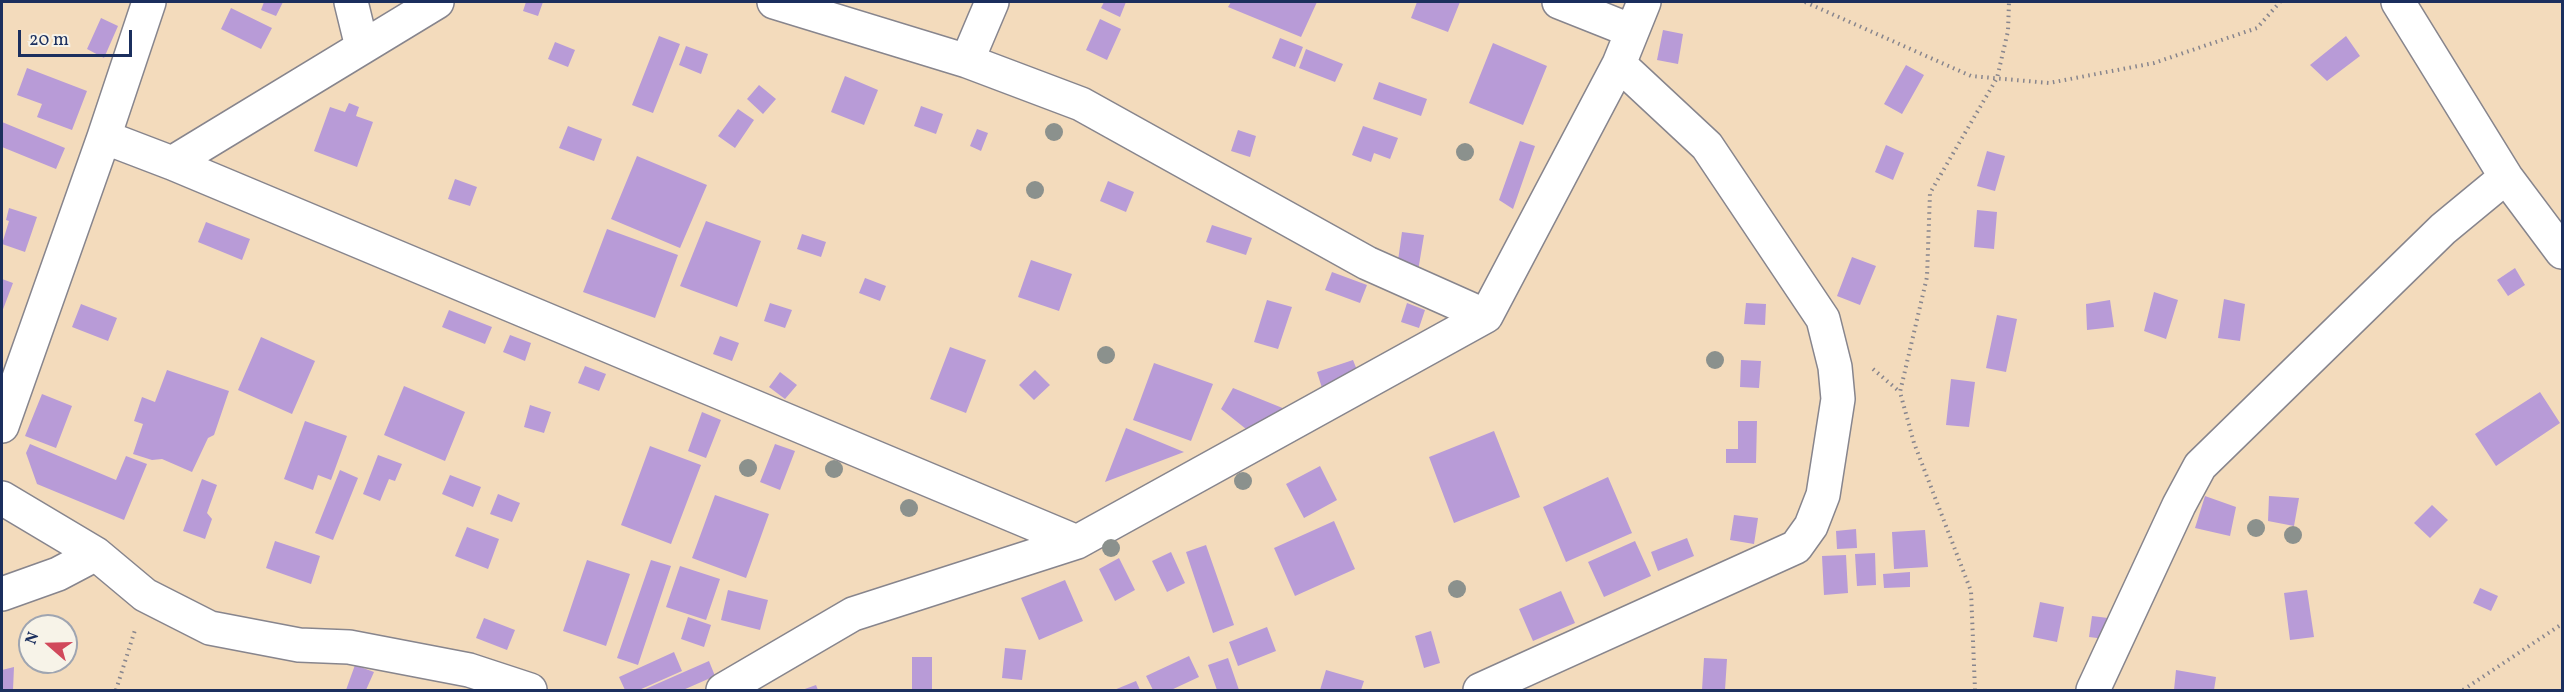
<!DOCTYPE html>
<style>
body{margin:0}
#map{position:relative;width:2564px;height:692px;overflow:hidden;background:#f3dbbc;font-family:Vollkorn,serif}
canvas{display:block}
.frame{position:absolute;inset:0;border:3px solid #1b2f5e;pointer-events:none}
.north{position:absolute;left:18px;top:614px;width:60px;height:60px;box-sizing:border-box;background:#f7f3e8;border:2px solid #9fa5b1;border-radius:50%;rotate:290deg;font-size:16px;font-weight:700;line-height:24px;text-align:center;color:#1b2f5e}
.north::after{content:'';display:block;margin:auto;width:21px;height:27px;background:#d1495b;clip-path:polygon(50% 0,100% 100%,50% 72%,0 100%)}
.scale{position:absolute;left:18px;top:30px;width:114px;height:27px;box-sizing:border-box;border:3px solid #1b2f5e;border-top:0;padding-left:8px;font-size:18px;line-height:21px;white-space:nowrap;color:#1b2f5e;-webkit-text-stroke:4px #f7f3e8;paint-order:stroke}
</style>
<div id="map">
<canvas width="2564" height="692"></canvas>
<div class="frame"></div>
<div class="north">N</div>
<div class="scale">20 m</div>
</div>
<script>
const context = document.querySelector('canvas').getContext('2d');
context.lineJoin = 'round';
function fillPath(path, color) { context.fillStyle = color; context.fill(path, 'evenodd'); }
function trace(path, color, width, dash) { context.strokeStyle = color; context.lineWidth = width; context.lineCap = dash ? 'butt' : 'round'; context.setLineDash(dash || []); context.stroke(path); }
fillPath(new Path2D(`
 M264,2H283L276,16L261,10Z
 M526,2H543L538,16L523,11Z
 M1104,2H1126L1120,17L1101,8Z
 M1231,2H1317L1301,37L1228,7Z
 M1417,2H1460L1448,32L1411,18Z
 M231,8L272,28L261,49L221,29Z
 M101,18L118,26L104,58L87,49Z
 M1100,19L1121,29L1107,60L1086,50Z
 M1663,30L1683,34L1678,64L1657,60Z
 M659,36L680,44L653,113L632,105Z
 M2346,36L2360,56L2327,81L2310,65Z
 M1280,38L1303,47L1295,67L1272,58Z
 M555,42L575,50L568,67L548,59Z
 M1493,43L1547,66L1523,125L1469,103Z
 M686,46L708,54L701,74L679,65Z
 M1306,49L1343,64L1335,82L1299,68Z
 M1906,65L1924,75L1902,114L1884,104Z
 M27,68L87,91L72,130L37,117L42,104L17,95Z
 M845,76L878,90L864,125L831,112Z
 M1379,82L1427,99L1421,116L1373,99Z
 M759,85L776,99L763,114L747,99Z
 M349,103L359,107L356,116L373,122L357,167L314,151L330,107L345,112Z
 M921,106L943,114L936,134L914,126Z
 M738,109L754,120L735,148L718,136Z
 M2,122L65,148L56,169L2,147Z
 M568,126L602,139L594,161L559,148Z
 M1363,126L1398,138L1390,159L1374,153L1371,162L1352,155Z
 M977,129L988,133L981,151L970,146Z
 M1238,130L1256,136L1250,157L1231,151Z
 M1520,141L1535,146L1513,209L1499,200Z
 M1886,145L1904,153L1893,180L1875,172Z
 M1987,151L2005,156L1995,191L1977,186Z
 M637,156L707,185L680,248L611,219Z
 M455,179L477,187L470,206L448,199Z
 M1108,181L1134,192L1126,212L1100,201Z
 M9,208L37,217L25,252L2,244L9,221L6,220Z
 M1977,210L1997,212L1994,249L1974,247Z
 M706,221L761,241L737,307L680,286Z
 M206,222L250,239L242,260L198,242Z
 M1212,225L1252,238L1246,255L1206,242Z
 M607,229L678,255L655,318L583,292Z
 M1402,232L1424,235L1418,271L1397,268Z
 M802,234L826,242L821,257L797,249Z
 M1852,257L1876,266L1860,305L1837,296Z
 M1031,260L1072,274L1059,311L1018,297Z
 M2515,268L2525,285L2508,296L2497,280Z
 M1332,272L1367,285L1360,303L1325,290Z
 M865,278L886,286L880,301L859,293Z
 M2,279L13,283L2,312Z
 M2154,292L2178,300L2166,339L2144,331Z
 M2224,299L2245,304L2240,341L2218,338Z
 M1267,300L1292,307L1278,349L1254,342Z
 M2110,300L2114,327L2087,330L2086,304Z
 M770,303L792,310L785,328L764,321Z
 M1407,303L1425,310L1419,328L1401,322Z
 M1746,303L1766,304L1765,325L1744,324Z
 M81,304L117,318L108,341L72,327Z
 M449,310L492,327L485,344L442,327Z
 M1997,315L2017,319L2006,372L1986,368Z
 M510,335L531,343L525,361L503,352Z
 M720,336L739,343L732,361L713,354Z
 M261,337L315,361L292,414L238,390Z
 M950,347L986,360L966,413L930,399Z
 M1353,360L1359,375L1322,388L1317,372Z
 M1741,360L1761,361L1759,388L1740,387Z
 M1154,363L1213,384L1191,441L1133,420Z
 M585,366L606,374L599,391L578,383Z
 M167,370L229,391L214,435L208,438L192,472L162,459L152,460L133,454L143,424L134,421L142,397L155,402Z
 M1035,370L1050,385L1034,400L1019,385Z
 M780,372L797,385L785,399L769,387Z
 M1951,379L1975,382L1969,427L1946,425Z
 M404,386L465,412L445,461L384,435Z
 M1233,388L1285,409L1246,429L1221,409Z
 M2540,392L2560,423L2496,466L2475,434Z
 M42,394L72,406L56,448L25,436Z
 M530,405L551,412L544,433L524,427Z
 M702,412L721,420L706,458L688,451Z
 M305,421L347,436L331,480L318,475L313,490L284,479Z
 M1738,421H1757L1756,463H1726V449H1738Z
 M1126,428L1184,452L1105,482Z
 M1494,431L1520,497L1454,523L1429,457Z
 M30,444L116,480L126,456L147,464L124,520L37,484L26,453Z
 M775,444L795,451L780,490L760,482Z
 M650,446L701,465L671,544L621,525Z
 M378,455L402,464L395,481L389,479L380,501L363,494Z
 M1320,466L1337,500L1304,518L1286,484Z
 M340,470L358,478L333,540L315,533Z
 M450,475L481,487L473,507L442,494Z
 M1608,477L1632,533L1566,562L1543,507Z
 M202,479L217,485L207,513L212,519L205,539L183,531Z
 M498,494L520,503L512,522L490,514Z
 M715,495L769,514L746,578L692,558Z
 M2205,496L2236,507L2230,536L2195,528Z
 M2269,496L2299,498L2294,526L2268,521Z
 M2432,505L2448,520L2430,538L2414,523Z
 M1734,515L1758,518L1754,544L1730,540Z
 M1334,521L1355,569L1295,596L1274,548Z
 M467,527L499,539L488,569L455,556Z
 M1856,529L1857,548L1837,549L1836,531Z
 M1925,530L1928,567L1894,569L1892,532Z
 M1687,538L1694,556L1658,571L1651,552Z
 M275,541L320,556L311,584L266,568Z
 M1635,541L1651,576L1604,597L1588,562Z
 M1206,545L1234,625L1213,633L1186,552Z
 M1171,552L1185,583L1167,592L1152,561Z
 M1875,553L1876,585L1857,586L1855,554Z
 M1846,555L1848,593L1824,595L1822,556Z
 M1119,558L1135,590L1115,601L1099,569Z
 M587,560L630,574L606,646L563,631Z
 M651,560L671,566L638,665L617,658Z
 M680,566L720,579L706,620L666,607Z
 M1910,572V587L1884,588L1883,574Z
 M1065,580L1083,621L1039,640L1021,598Z
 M2480,588L2498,596L2491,611L2473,603Z
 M728,590L768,600L760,630L721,620Z
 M2307,590L2314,637L2290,640L2284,593Z
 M1561,591L1575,623L1533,641L1519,609Z
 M2040,602L2064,607L2057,642L2033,637Z
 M2092,616L2108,618L2105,639L2089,637Z
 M688,617L711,625L704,647L681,639Z
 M484,618L515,630L507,650L476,638Z
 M1267,627L1276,651L1238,666L1229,642Z
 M1431,631L1440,663L1424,668L1415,636Z
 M1005,648L1026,650L1022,680L1002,678Z
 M674,652L682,671L639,690H625L619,677Z
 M1189,656L1199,677L1171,690H1153L1146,676Z
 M912,657H932V690H912Z
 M1228,658L1239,690H1217L1208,665Z
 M1704,658L1727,659L1725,690H1702Z
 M709,661L715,676L683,690H643Z
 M355,665L374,672L366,690H346Z
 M14,667L13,690H2V670Z
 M1326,670L1364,681L1361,690H1320Z
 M2176,670L2216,677L2214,690H2174Z
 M1136,681L1140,690H1114Z
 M816,685L818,690H802Z`), '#b89bd7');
const minor = new Path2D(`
 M351,2L362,47
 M774,2L967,61L1081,104L1367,263L1486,316
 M1559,2L1632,31
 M2398,2L2506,177L2562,252
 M967,61L992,2
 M104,137L172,163L1077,542
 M172,163L437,2
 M2,426L104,137L149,2
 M2,498L96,554L145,595L210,628L299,645L349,647L469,670L530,690
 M2,594L58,574L96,554
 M723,690L853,614L1077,542L1486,316L1619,64L1644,2
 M1480,690L1796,547L1811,526L1823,495L1838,399L1835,367L1823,319L1707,146L1619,64
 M2093,690L2179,505L2200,466L2443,229L2506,177`);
trace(minor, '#87858d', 36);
trace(new Path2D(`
 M1805,2L1971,76L2049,83L2154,63L2257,28L2280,2
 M1873,369L1900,392
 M116,690L135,630
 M1975,690L1971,591L1914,443L1900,392L1927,277L1930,193L1997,78L2008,31L2009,2
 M2463,690L2562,624`), '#87858d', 4, [1.5, 4.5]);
trace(minor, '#fff', 33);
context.fillStyle = '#8b918d';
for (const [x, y] of [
 [1054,132],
 [1465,152],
 [1035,190],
 [1106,355],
 [1715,360],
 [748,468],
 [834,469],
 [1243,481],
 [909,508],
 [2256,528],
 [2293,535],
 [1111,548],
 [1457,589]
]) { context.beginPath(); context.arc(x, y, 9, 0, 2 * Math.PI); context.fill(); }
</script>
